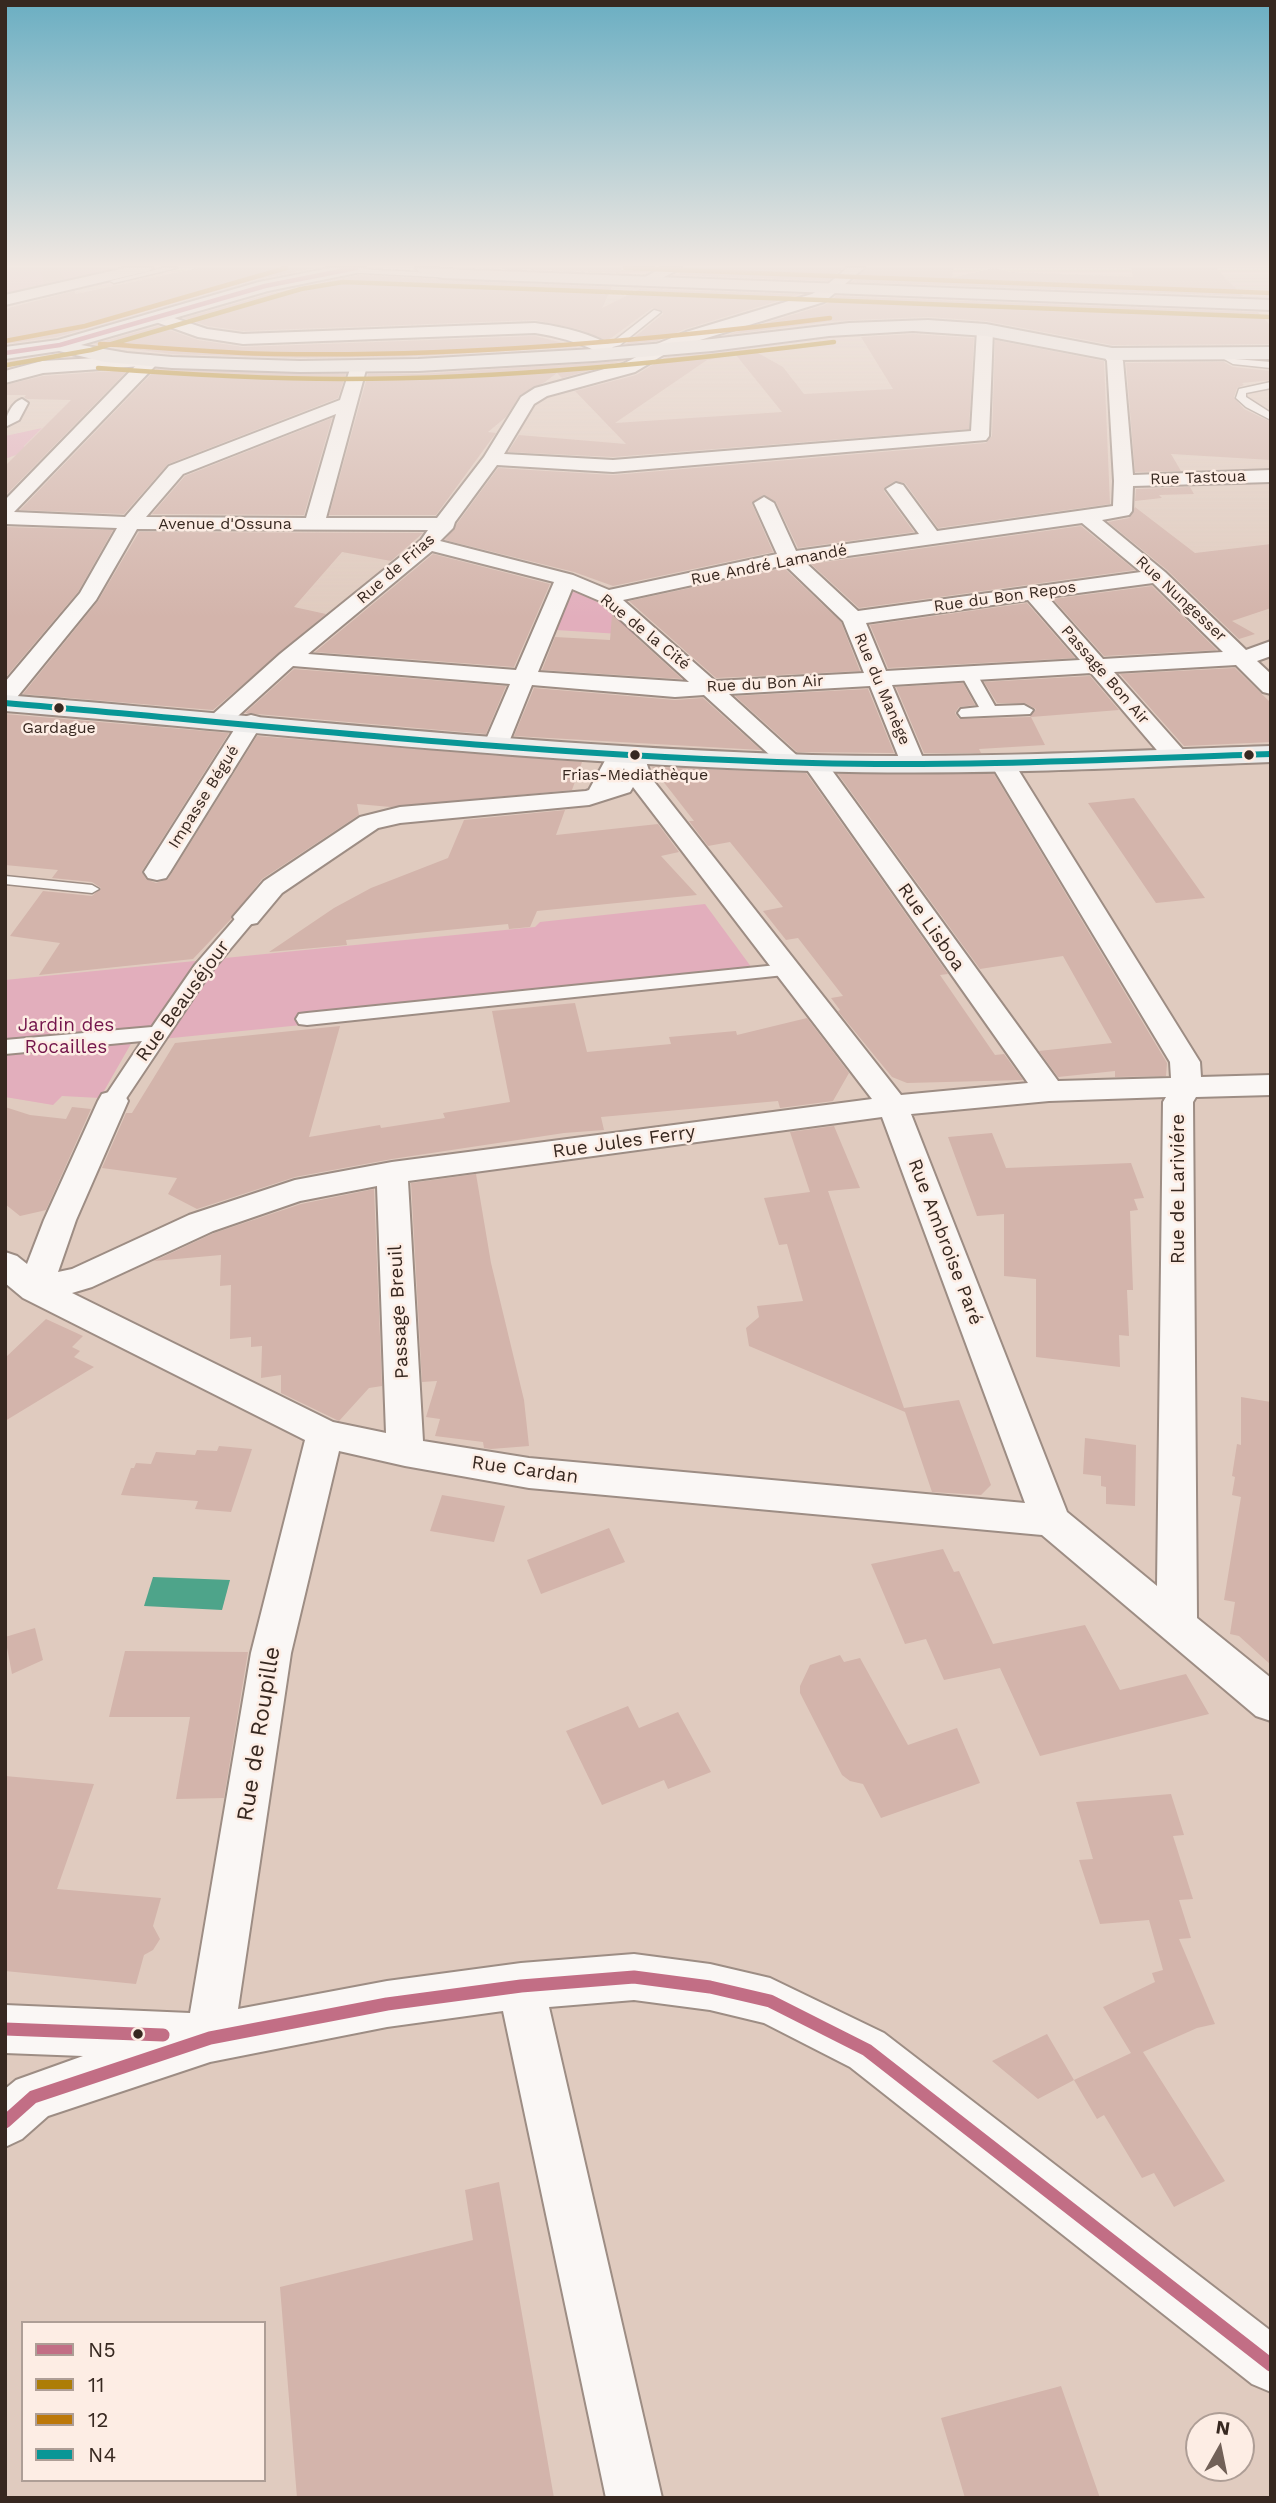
<!DOCTYPE html>
<meta charset="utf-8">
<style>
body{margin:0}
#map{position:relative;width:1276px;height:2503px;overflow:hidden;background:#e0cbbf;font-family:"Work Sans",sans-serif}
canvas{display:block}
.frame{position:absolute;inset:0;border:7px solid #372820;pointer-events:none}
.legend{position:absolute;left:21px;top:2321px;width:245px;height:161px;box-sizing:border-box;background:#fdede4;border:2px solid #ae9e96;margin:0;padding:9px 12px;list-style:none;font-size:21px;color:#372820}
.legend li{display:flex;align-items:center;gap:14px;height:35px}
.legend b{width:35px;border:2px solid #ae9e96}
.north{position:absolute;left:1185px;top:2412px;width:70px;height:70px;box-sizing:border-box;background:#fdede4;border:2px solid #ae9e96;border-radius:50%;rotate:9deg;font-size:19px;font-weight:700;line-height:28px;text-align:center;color:#372820}
.north::after{content:'';display:block;margin:auto;width:24px;height:32px;background:#726158;clip-path:polygon(50% 0,100% 100%,50% 72%,0 100%)}
</style>
<div id="map">
<canvas width="1276" height="2503"></canvas>
<div class="frame"></div>
<ul class="legend">
<li><b style="height:9px;background:#c26e85"></b>N5</li>
<li><b style="height:9px;background:#ad7d06"></b>11</li>
<li><b style="height:9px;background:#bc780a"></b>12</li>
<li><b style="height:9px;background:#089696"></b>N4</li>
</ul>
<div class="north">N</div>
</div>
<script>
const context = document.querySelector('canvas').getContext('2d');
context.lineJoin = 'round';
function fillPath(path, color) { context.fillStyle = color; context.fill(path, 'evenodd'); }
function trace(path, color, width, dash) { context.strokeStyle = color; context.lineWidth = width; context.lineCap = dash ? 'butt' : 'round'; context.setLineDash(dash || []); context.stroke(path); }
function drawText(font, color, halo, rows, align = 'center') {
  context.font = font + ' "Work Sans",sans-serif'; context.lineWidth = 5; context.setLineDash([]); context.textBaseline = 'middle'; context.strokeStyle = halo; context.fillStyle = color; for (const [text, x, y, turn = 0] of rows) {
    context.save(); context.translate(x, y); context.rotate((+turn || 0) * Math.PI / 180); context.textAlign = isNaN(turn) ? turn : align; if (halo) context.strokeText(text, 0, 0); context.fillText(text, 0, 0); context.restore();
  }
}
fillPath(new Path2D(`
 M9,268H130L5,297V269Z
 M42,428L24,446V452L5,459V436Z
 M574,592L589,595L636,635L556,630L568,593Z
 M705,904L760,979L132,1042L100,1098L62,1096L53,1105L5,1097V980L535,927L540,922Z`), '#e2aebc');
fillPath(new Path2D(`
 M153,1577L230,1580L222,1610L144,1606Z`), '#4ea48a');
fillPath(new Path2D(`
 M41,268H57L65,279L44,284Z
 M198,268H317L258,279L57,337L5,344V309L74,291L76,294Z
 M481,268H622L619,273Z
 M683,268H843L828,281L679,275Z
 M866,268H953L952,278L993,268L1012,272L1133,277L1131,268H1216L1243,296L852,282Z
 M357,275L612,287L602,308L640,289L801,294L685,329L657,341L626,344L663,314V311L652,308L607,341L581,330L535,320L243,331L208,326L183,318L269,294Z
 M836,296L1258,312L1271,326V344L1112,345L986,321L928,317L831,321L726,335L825,305Z
 M158,326L198,340L243,347L535,336L580,347L418,356L300,358L172,354L93,344Z
 M913,334L974,338L969,429L613,457L508,452L519,435L626,444L575,391L636,375L664,358L751,349L783,367L804,394L893,389L861,337ZM736,355L782,412L615,423L707,360Z
 M995,340L1104,361L1110,504L938,528L905,483L895,481L885,487L884,491L914,532L798,548L776,502L763,495L752,504L773,552L613,586L574,572L445,540L498,468L613,475L986,443L992,436Z
 M59,354L72,357L41,358L5,368V362Z
 M623,361L562,378L557,373L545,382L520,395L506,417L488,432L496,433L436,515H329L368,374H418Z
 M1224,362L1233,367L1271,371V380L1242,383L1244,385L1237,388L1234,397L1244,409L1271,422V460L1171,454L1181,471L1135,472L1126,363Z
 M156,369L346,374L338,398L168,464L124,514L20,510Z
 M128,370L5,496V466L71,400L27,399L24,397L26,395H5V385L43,376Z
 M332,418L304,515L152,514L185,476Z
 M1190,487L1194,494L1159,495L1162,498L1135,501L1136,489Z
 M1135,507L1195,553L1271,544V608L1232,621L1255,634L1239,639L1167,570L1108,522L1129,518Z
 M1081,526L1135,570L859,608L811,564Z
 M5,527L113,530L78,592L5,678Z
 M139,532L423,533L391,561L342,552L294,607L326,614L213,710L23,694L98,601Z
 M433,554L550,584L514,667L315,652Z
 M784,568L841,622L860,671L716,678L629,601Z
 M1152,586L1217,650L1104,656L1053,599Z
 M1027,603L1075,658L888,668L870,625Z
 M612,615L682,679L542,670L555,637L610,640Z
 M1235,668L1271,703V742L1184,746L1120,674Z
 M294,669L506,686L486,734L245,713Z
 M1090,676L1119,710L1031,717L1045,745L979,749L981,753H924L896,687L963,683L975,705L959,707L955,713L959,719L1030,717L1036,709L1025,703H997L984,682Z
 M534,688L675,700L703,698L761,750L514,736Z
 M868,689L894,753L797,752L735,696Z
 M5,714L229,733L142,871L146,879L156,883L168,879L257,736L582,762L572,790L391,807L357,804L359,815L262,879L231,919L193,959L39,975L60,943L10,936L43,891L92,896L101,888L92,882L52,878L58,870L5,865Z
 M652,767L806,773L948,974L940,975L995,1055L1004,1054L1023,1080L907,1083L892,1077L838,1011L840,1010L831,998L843,996L798,938L786,940L763,911L783,907L730,842L708,846L689,821H694Z
 M838,774H994L1167,1063L1166,1076L1115,1077V1071L1058,1077L1039,1051L1112,1043L1063,956L980,969Z
 M1134,798L1205,898L1156,903L1088,803Z
 M565,810L556,835L658,824L679,852L661,856L697,895L537,911L530,927L509,929L508,924L346,940L347,945L269,952L334,908L371,888L448,858L464,820Z
 M575,1003L587,1052L671,1044L669,1037L736,1031L737,1035L807,1018L849,1073L833,1101L780,1108L778,1101L601,1117L604,1130L564,1133L392,1159L295,1177L197,1209L168,1194L177,1178L102,1168L126,1113H132L175,1043L340,1026L309,1137L380,1125L381,1128L445,1118L443,1113L510,1102L492,1011Z
 M5,1107L30,1115L66,1119L72,1107L91,1109L46,1210L42,1211L20,1216L5,1204Z
 M834,1126L860,1188L828,1191L904,1408L959,1400L991,1485L981,1495L932,1492L905,1412L749,1346L746,1328L759,1317L757,1306L803,1301L787,1244L779,1245L764,1198L810,1192L790,1132Z
 M992,1133L1006,1168L1131,1163L1144,1198L1134,1199L1138,1210L1130,1211L1133,1290H1127L1129,1336L1119,1335L1120,1367L1036,1357V1279L1004,1276V1214L977,1216L948,1137Z
 M476,1174L491,1263L524,1400L529,1446L491,1449L484,1448L483,1442L435,1436L440,1419L426,1417L437,1381L422,1382L411,1183Z
 M374,1189L382,1386L369,1388L339,1421L281,1393V1375L261,1378L262,1346L251,1347V1337L230,1339L231,1285L220,1286L221,1255L154,1261L214,1233L301,1204Z
 M46,1319L83,1336L72,1347L80,1351L74,1357L94,1367L5,1421V1358Z
 M1241,1397L1271,1402V1665L1239,1636L1230,1634L1235,1602L1224,1600L1241,1497L1232,1495L1235,1477L1232,1476L1237,1444L1241,1445Z
 M1085,1438L1136,1445L1135,1506L1106,1504V1487L1101,1486V1476L1083,1474Z
 M219,1446L252,1449L231,1512L195,1509L198,1501L121,1495L131,1468H134L136,1463L151,1464L156,1452L195,1455L197,1450L217,1451Z
 M442,1495L505,1506L494,1542L430,1531Z
 M609,1528L625,1562L541,1594L527,1560Z
 M943,1549L954,1572L959,1571L993,1644L1085,1625L1120,1690L1186,1674L1209,1714L1040,1756L1000,1668L944,1680L926,1639L905,1644L871,1564Z
 M35,1628L43,1660L12,1674L5,1637Z
 M125,1651L248,1652L224,1798L176,1799L190,1717H109Z
 M840,1655L844,1662L860,1658L908,1745L957,1728L980,1783L881,1818L863,1784L850,1781L842,1775L800,1693V1686L810,1665Z
 M628,1706L639,1728L678,1712L711,1772L668,1789L664,1780L602,1805L566,1731Z
 M5,1776L94,1784L57,1889L161,1898L153,1926L160,1939L153,1950L144,1955L136,1984L5,1971Z
 M1171,1794L1184,1835L1173,1836L1193,1899L1179,1900L1191,1938L1179,1939L1215,2024L1197,2028L1143,2052L1225,2181L1174,2207L1154,2173L1142,2178L1104,2115L1097,2119L1074,2080L1131,2053L1103,2007L1155,1982L1152,1973L1163,1970L1149,1920L1100,1924L1079,1860L1093,1859L1076,1802Z
 M1047,2034L1074,2080L1038,2099L992,2061Z
 M499,2182L554,2498H297L280,2287L473,2240L465,2190Z
 M1061,2386L1100,2498H965L941,2418Z`), '#d3b4ab');
const service = new Path2D(`
 M163,268H177L114,283L110,281Z
 M339,268L455,274L459,276L455,278L342,272Z
 M654,310L661,312L620,345L602,350V346L614,341Z
 M1217,351H1223L1235,359L1271,362V368L1233,364L1217,355Z
 M1271,382V388L1246,393V397L1271,413V420L1246,407L1236,398L1239,389Z
 M5,876L92,885L99,889L92,893L5,884Z`);
const pedestrian = new Path2D(`
 M22,399L28,403L19,420L5,427C5,417 12,402 22,399Z
 M968,668L974,669L995,706L1024,705L1033,710L1030,714L961,717L958,713L961,709L979,707L960,673Z
 M247,911L254,913L257,917L210,973L121,1106H105L102,1101L142,1041L5,1054V1040L152,1027L195,965L240,913Z
 M787,964L794,966L797,970L794,974L307,1025L299,1024L296,1019L299,1014L307,1013Z`);
const minor = new Path2D(`
 M125,268H152L149,271L5,305V295Z
 M661,268H681L653,283H643L640,280Z
 M847,268H864L838,290H828L825,287L828,284Z
 M159,313L207,329L243,334L535,323C558,326 605,335 619,354L611,359C604,357 602,353 596,351C578,342 555,336 535,333L243,344L198,337L153,321L151,318Z
 M985,325L993,330L989,436L986,440L613,472L497,465L455,522L453,528L440,541L573,575L609,590L777,554L754,503L764,497L774,503L796,551L919,534L886,489L896,483L903,485L937,531L1113,506L1114,481L1107,361L1103,354L1111,349L1117,350L1123,361L1133,475L1271,470V482L1133,486L1132,511L1129,515L1102,520L1165,572L1246,650L1271,641V656L1257,661L1271,674V694L1263,692L1236,665L1114,672L1185,752L1188,757L1185,762L1176,764L1167,762L1091,673L892,685L925,763L922,768L913,770L904,768L901,763L870,686L729,694L803,761L814,756L823,758L1058,1081L1171,1078L1170,1062L990,763L993,758L1002,756L1011,758L1014,763L1200,1062L1201,1077L1271,1075V1095L1196,1097L1193,1102L1197,1618L1271,1678V1721L1256,1716L1042,1535L529,1488L405,1466L339,1451L291,1653L238,2009L387,1981L521,1963L634,1954L710,1964L770,1978L884,2033L1271,2331V2392L1252,2384L850,2067L764,2023L710,2010L634,2000L549,2007L662,2498H606L503,2011L387,2027L210,2062L48,2116L22,2139L5,2147V2089L16,2080L83,2056L5,2053V2005L190,2013L251,1653L305,1440L23,1298L5,1283V1252L17,1256L27,1264L44,1220L98,1101L102,1094L113,1091L124,1094L128,1101L76,1220L58,1272L72,1269L189,1215L295,1180L392,1162L872,1099L633,787L630,792L589,805L400,823L378,828L282,893L257,923L247,925L237,923L233,917L264,881L360,817L400,807L586,791L589,790L608,755L633,748L642,750L652,779L901,1095L1028,1083L803,764L792,769L783,767L704,695L675,697L532,685L509,742L505,747H489L485,742L510,684L293,666L228,725H212L208,720L212,715L280,654L421,540L428,530L137,529L96,600L13,702L5,704V682L80,593L117,528L5,524V500L144,357H156L158,361L156,365L14,512L125,517L169,466L340,400L351,366L359,361L367,366L326,518H437L484,457L521,397L535,388L623,364L659,345L665,346L667,350L665,354L635,372L547,396L534,404L504,454L613,460L971,431L977,330ZM336,414L306,518L146,517L183,474ZM1082,523L1141,572L858,611L805,562ZM432,551L554,582L516,670L308,654ZM785,565L843,621L864,673L715,681L623,600ZM1153,583L1223,652L1103,659L1048,597ZM572,589L600,601L689,682L538,672ZM1028,600L1080,660L886,671L866,623ZM624,768L629,782L617,781ZM1166,1097L1163,1102L1157,1586L1067,1512L911,1114L1049,1101ZM882,1117L1025,1503L529,1458L423,1441L408,1181ZM377,1186L386,1433L333,1422L72,1293L92,1287L213,1231L300,1201Z
 M251,715L259,717L263,722L170,872L166,878L157,880L148,878L144,872L239,722L243,717Z`);
const tertiary = new Path2D(`
 M833,282L842,287L824,302L700,340L659,356L649,350L652,346L686,332L812,294Z
 M150,355L160,361L157,365L43,373L5,383V371L42,361Z`);
const secondary = new Path2D(`
 M330,268H365L356,273L268,291L81,345L127,353L172,357L300,361L418,359L594,349L712,339L849,323L928,320L986,324L1112,348L1271,347V359L1112,360L986,336L913,331L829,336L712,351L594,361L418,371L300,372L172,368L105,362L59,351L5,359V347L58,340L259,282Z
 M416,268L1271,300V310L443,278L419,272Z
 M5,695C274,717 543,747 812,755C965,759 1118,751 1271,746V762C1118,768 965,776 812,771C543,764 274,733 5,711Z`);
trace(service, '#9d8d84', 3);
trace(pedestrian, '#9d8d84', 4);
trace(minor, '#9d8d84', 4);
trace(tertiary, '#9d8d84', 4);
trace(secondary, '#9d8d84', 4);
fillPath(service, '#faf7f5');
fillPath(pedestrian, '#faf7f5');
fillPath(minor, '#faf7f5');
fillPath(tertiary, '#faf7f5');
fillPath(secondary, '#edeceb');
trace(new Path2D(`
 M5,353L60,345L265,286L356,268`), '#c26e85', 4.5);
trace(new Path2D(`
 M5,2029L163,2035
 M5,2122L33,2097L210,2038L387,2004L521,1986L634,1977L710,1987L770,2001L867,2050L1271,2365`), '#c26e85', 13);
trace(new Path2D(`
 M7,365L91,350L301,289L343,282L1271,317
 M98,368C179,374 260,379 342,379C507,379 671,362 834,342`), '#ad7d06', 4.5);
trace(new Path2D(`
 M625,268L1271,293
 M5,341L85,326L286,268
 M100,344C158,347 216,353 275,354C461,357 646,341 830,318`), '#bc780a', 4.5);
trace(new Path2D(`
 M5,703C274,726 542,756 812,763C965,767 1118,759 1271,754`), '#089696', 6);
const sky = context.createLinearGradient(0, 0, 0, 618);
sky.addColorStop(0, '#6aaec2');
sky.addColorStop(0.43, '#f1e8e2');
sky.addColorStop(1, '#f1e8e200');
context.fillStyle = sky;
context.fillRect(0, 0, 1276, 618);
for (const [x, y, r, color] of [
 [59,708,6,"#372820"],
 [635,755,6,"#372820"],
 [1249,755,6,"#372820"],
 [138,2034,6,"#372820"]
]) { const dot = new Path2D(); dot.arc(x, y, r, 0, 2 * Math.PI); context.fillStyle = color; context.fill(dot); trace(dot, '#fdede4', 2.5); }
drawText('16px', '#372820', '#fdede4', [
 ["Rue Tastoua",1198,478,-2],
 ["Avenue d'Ossuna",225,524],
 ["Rue André Lamandé",769,565,-11],
 ["Rue de Frias",396,569,-41],
 ["Rue du Bon Repos",1005,597,-8],
 ["Rue Nungesser",1181,599,43],
 ["Rue de la Cité",645,632,39],
 ["Passage Bon Air",1105,675,49],
 ["Rue du Bon Air",765,684,-3],
 ["Rue du Manège",882,689,67],
 ["Impasse Bégué",204,797,-58]
]);
drawText('16px', '#372820', '#fdede4', [
 ["Gardague",59,728],
 ["Frias-Mediathèque",635,775]
]);
drawText('19px', '#372820', '#fdede4', [
 ["Rue Lisboa",931,927,55],
 ["Rue Beauséjour",183,1001,-54],
 ["Rue Jules Ferry",624,1142,-8],
 ["Rue de Lariviére",1178,1189,-90],
 ["Rue Ambroise Paré",945,1242,69],
 ["Passage Breuil",399,1312,-93],
 ["Rue Cardan",525,1470,8]
]);
drawText('19px', '#73154b', '#fdede4', [
 ["Jardin des",66,1025],
 ["Rocailles",66,1047]
]);
drawText('23px', '#372820', '#fdede4', [
 ["Rue de Roupille",259,1734,-81]
]);
</script>
